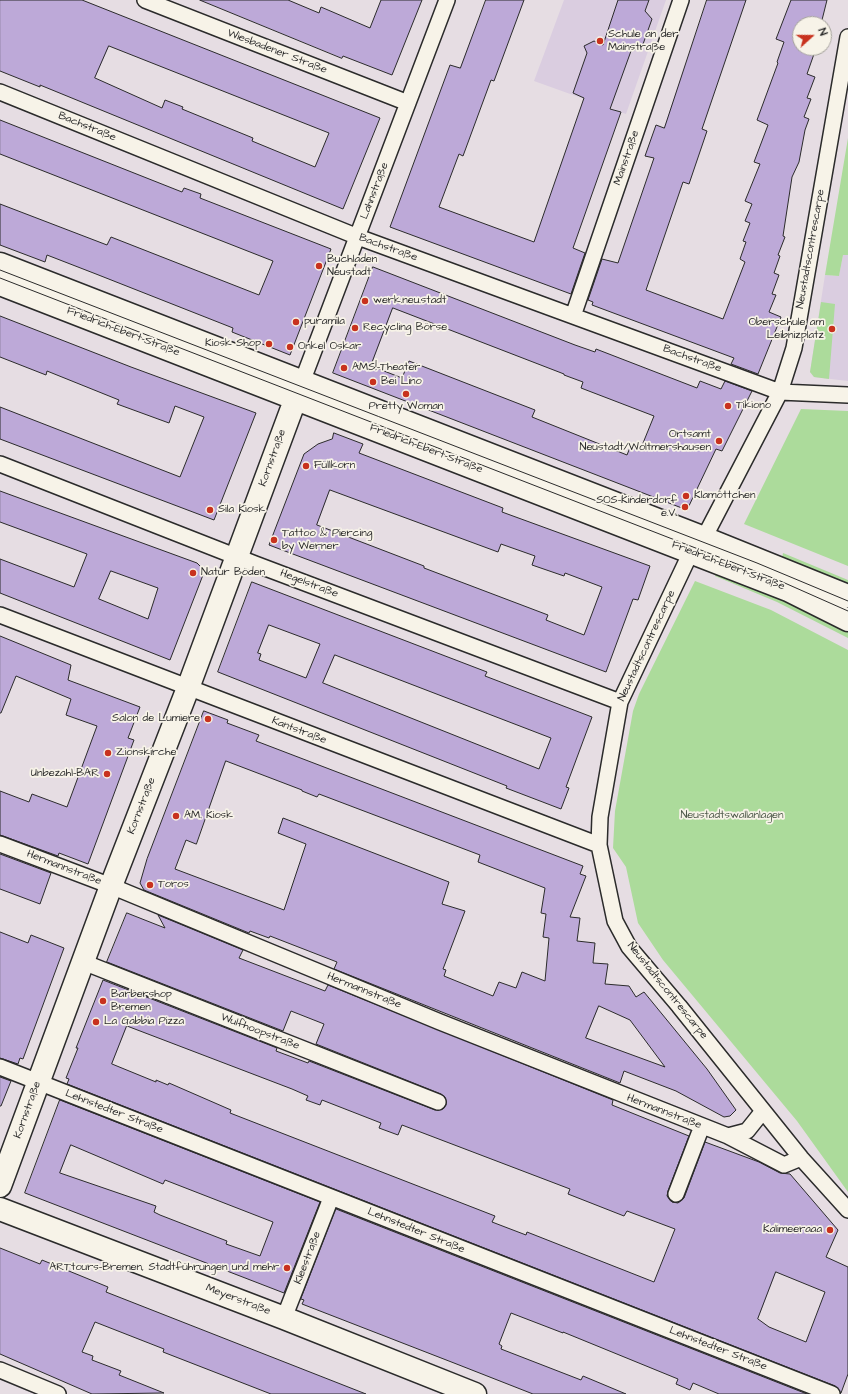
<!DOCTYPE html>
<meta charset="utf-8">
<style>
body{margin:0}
#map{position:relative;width:848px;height:1394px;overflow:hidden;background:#e6dde3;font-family:"Architects Daughter",sans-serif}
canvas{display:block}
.north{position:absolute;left:792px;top:16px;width:40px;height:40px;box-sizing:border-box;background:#f7f3e8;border:1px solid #a5a39c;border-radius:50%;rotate:69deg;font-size:11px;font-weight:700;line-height:16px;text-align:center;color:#2b2b2b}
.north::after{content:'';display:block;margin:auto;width:14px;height:18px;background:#c8321e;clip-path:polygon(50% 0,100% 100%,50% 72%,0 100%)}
</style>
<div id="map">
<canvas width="848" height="1394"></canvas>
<div class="north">N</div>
</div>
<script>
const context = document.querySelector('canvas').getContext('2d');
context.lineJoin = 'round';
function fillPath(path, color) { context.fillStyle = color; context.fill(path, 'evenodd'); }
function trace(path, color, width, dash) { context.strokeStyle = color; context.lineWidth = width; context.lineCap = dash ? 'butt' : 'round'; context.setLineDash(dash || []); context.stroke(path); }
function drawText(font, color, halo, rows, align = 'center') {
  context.font = font + ' "Architects Daughter",sans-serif'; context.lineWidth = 3.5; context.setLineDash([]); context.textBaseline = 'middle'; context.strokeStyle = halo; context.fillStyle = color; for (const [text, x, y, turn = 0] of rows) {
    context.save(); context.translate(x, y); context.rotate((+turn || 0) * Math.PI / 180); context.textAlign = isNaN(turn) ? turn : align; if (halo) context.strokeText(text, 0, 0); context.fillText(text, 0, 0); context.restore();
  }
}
fillPath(new Path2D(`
 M564,0H666L626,114L534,81Z
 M843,255H848V381L814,377L810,372L825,275L839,276Z`), '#dacde0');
fillPath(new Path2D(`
 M848,138V255H843L839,276L825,275Z
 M821,302L835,304L829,379L814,377L810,372Z
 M801,409L848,411V566L744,524Z
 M783,553L848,580V586L782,558Z
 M716,572C762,589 806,607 848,632V638L777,602L715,576Z
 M695,581L771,610L848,650V1192L797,1121L663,960L638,923L626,867L613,848L615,811L633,711L639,694Z`), '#acdb9b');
const building = new Path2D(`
 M0,0H82L380,118L343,209L40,85V87L0,71ZM109,46L329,133L315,167L252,141L253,138L182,109L183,107L165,100L162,108L95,78Z
 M200,0H288L319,13L321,7L370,28L381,0H422L392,75L343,56L342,58Z
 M486,0H524L494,81L491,80L463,156L459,154L439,207L534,242L584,98L573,93L587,53L584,46L594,41L603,45L618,0H649L645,11L652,19L642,47L631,51L610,109L621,112L573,248L585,253L571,294L390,227L450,65L460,68Z
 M707,0H746L702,129L707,131L689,184L683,182L646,290L723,319L745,262L740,259L746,242L743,241L750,223L745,221L752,204L745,201L760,164L754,162L768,125L757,120L778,63L777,62L784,42L776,39L791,0H827L821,24H800V48H813L811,52L814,54L807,74L815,77L807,98L811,99L804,117L809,119L805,130L799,162L792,177L783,236L785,237L778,255L780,256L774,273L779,275L772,294L776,295L769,312L781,317L758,374L731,364L734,358L592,305L593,302L588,300L602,259L618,263L654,158L645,156L656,125L664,128Z
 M0,120L182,192L184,188L201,194L200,198L331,249L290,355L232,332L233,328L96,274L47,255L45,262L0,245V204L107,245L111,237L259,295L273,261L0,154Z
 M373,267L575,345L595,352L596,349L697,388L700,381L721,389L725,381L752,391L722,451L716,449L687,510L333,373ZM393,308L564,374V375L583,382L581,388L654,416L641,448L631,445L627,455L532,417L535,410L409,361L402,378L371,366Z
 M0,316L131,367L256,413L214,520L0,439V407L180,477L204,417L175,406L169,423L117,404L119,400L47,371L46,375L0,357Z
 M334,433L363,444L359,453L503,508L502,512L650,566L638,600L633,599L606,672L269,545L304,454L318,444L332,439ZM330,490L498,552L501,544L535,556L532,565L564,576L565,573L602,587L584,635L546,620L548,615L424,568V566L317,525Z
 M0,491L197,563L201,567L203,575L170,660L0,593V559L74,587L87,554L0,522ZM111,571L158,588L148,619L99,599Z
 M252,582L487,672L485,676L592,717L566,787L569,788L561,809L506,788L507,786L218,672ZM269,625L320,644L306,678L259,660L261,654L258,653ZM335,655L551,738L539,769L323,683Z
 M0,636L71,665L68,680L140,707L128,738L134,740L88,864L59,853L58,856L0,835V791L29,802L32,794L67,807L97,726L66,715L71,699L16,676L1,713H0Z
 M204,711L228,720L227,723L259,735L256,741L583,866L580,874L586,876L570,917L580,918L577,941L595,943L593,963L608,964L605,984L629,986L636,997L644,992L707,1069L736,1110L730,1116L724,1117L676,1091L624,1071L620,1083L334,969L337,962L270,936L269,938L250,931L249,933L144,890L140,883L147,859ZM226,761L302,790V791L317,797L319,794L480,855L478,862L545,888L541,913L546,914L543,937L549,938L545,981L522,972L516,988L499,982L493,996L444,976L446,970L443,969L465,911L442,904L449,882L283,818L278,833L306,844L284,910L175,869L186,840L196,844ZM599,1006L630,1020L665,1067L586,1038Z
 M0,854L51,873L40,904L0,889Z
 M127,913L165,928L158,915L243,950L239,958L325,991L328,985L613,1100L612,1105L689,1136L668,1191L667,1196L672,1202L678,1203L684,1198L705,1142L759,1162L780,1173L790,1174L838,1230L826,1257L848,1267V1374L841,1393L835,1386L67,1084L69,1079L66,1078L78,1048H76L103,980L277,1048L276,1051L308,1063L309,1061L435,1110L443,1109L446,1105L445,1097L441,1094L316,1044L324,1024L291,1011L283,1031L107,962ZM127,1026L292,1089L308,1096L306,1100L320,1105L322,1100L381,1123L379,1128L398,1135L402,1125L570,1189L568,1194L624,1216L627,1211L675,1229L654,1282L527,1232L526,1235L492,1222L495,1216L230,1113L231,1110L169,1083L168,1085L156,1080V1082L112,1064ZM776,1272L825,1292L806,1342L769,1327L758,1319Z
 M0,932L28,943L31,935L64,948L23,1059L20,1058L18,1064L0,1058Z
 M0,1077L11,1081L1,1106H0Z
 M60,1100L320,1202L284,1293L25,1193ZM71,1145L163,1184L165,1180L273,1222L260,1256L226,1244L227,1241L160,1215L154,1212L156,1206L60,1173Z
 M336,1209L807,1394H719L693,1383L690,1390L676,1384L678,1379L563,1332V1333L511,1313L499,1344L502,1346L501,1349L581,1380L583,1376L626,1394H533L454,1363L302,1304L304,1300L301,1299Z
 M0,1248L40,1264L42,1260L108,1287L106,1292L366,1394H271L163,1352L164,1349L95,1322L82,1352L93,1356L92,1360L121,1371L119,1375L164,1393L92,1394L0,1354Z`);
fillPath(building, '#bda9d8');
trace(building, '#2b2b2b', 1);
const street = new Path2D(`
 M145,0L408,103
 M0,92L358,237L780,392L848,395
 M573,316L681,0
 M302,382L447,0
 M0,464L255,564L620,702
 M704,538L780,392L794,348L848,37
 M691,552L620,702L600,817L599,845L615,921L629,947L679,1006L801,1158L848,1210
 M0,615L599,845
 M0,844L111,886L440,1022L728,1136L747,1131L763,1111
 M83,962L438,1102
 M0,1067L832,1394
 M728,1136L784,1165L801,1158
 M676,1194L702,1126
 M284,1318L331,1198
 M0,1370L58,1394`);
const secondary = new Path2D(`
 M0,264L704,538L848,596
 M0,284L788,590L848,620
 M0,1186L111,886L188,688L301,384
 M0,1209L284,1318L475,1394`);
trace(street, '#2b2b2b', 18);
trace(secondary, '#2b2b2b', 25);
trace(street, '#f7f3e8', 15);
trace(secondary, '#f7f3e8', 22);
trace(new Path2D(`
 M0,270L757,563L848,601
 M0,278L778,580L848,611`), '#2b2b2b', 1);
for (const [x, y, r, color] of [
 [600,41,4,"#c8321e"],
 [319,266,4,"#c8321e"],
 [365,301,4,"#c8321e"],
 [296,322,4,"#c8321e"],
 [355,328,4,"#c8321e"],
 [832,329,4,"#c8321e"],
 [269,344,4,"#c8321e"],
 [290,347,4,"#c8321e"],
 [344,368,4,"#c8321e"],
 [373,382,4,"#c8321e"],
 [406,394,4,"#c8321e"],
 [728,406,4,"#c8321e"],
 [719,441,4,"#c8321e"],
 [306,466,4,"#c8321e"],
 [686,496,4,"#c8321e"],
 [685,507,4,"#c8321e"],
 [210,510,4,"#c8321e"],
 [274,540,4,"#c8321e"],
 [193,573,4,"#c8321e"],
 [208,719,4,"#c8321e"],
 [108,753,4,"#c8321e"],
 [107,774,4,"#c8321e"],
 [176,816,4,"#c8321e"],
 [150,885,4,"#c8321e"],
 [103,1001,4,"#c8321e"],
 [96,1022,4,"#c8321e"],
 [830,1230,4,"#c8321e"],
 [287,1268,4,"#c8321e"]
]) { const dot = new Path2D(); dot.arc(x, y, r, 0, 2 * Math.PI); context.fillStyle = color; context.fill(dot); trace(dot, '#f7f3e8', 1.5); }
drawText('11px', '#2b2b2b', '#f7f3e8', [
 ["Schule an der",608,35],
 ["Mainstraße",608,48],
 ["Buchladen",327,260],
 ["Neustadt",327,273],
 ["werk.neu.stadt",373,301],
 ["puramila",304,322],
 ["Oberschule am",824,323,"right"],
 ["Leibnizplatz",824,336,"right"],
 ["Recycling Börse",363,328],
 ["Kiosk Shop",261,344,"right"],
 ["Onkel Oskar",298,347],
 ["AMS!-Theater",352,368],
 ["Bei Lino",381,382],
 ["Tikiono",736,406],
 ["Pretty Woman",406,407,"center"],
 ["Ortsamt",711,435,"right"],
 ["Neustadt/Woltmershausen",711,448,"right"],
 ["Füllkorn",314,466],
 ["Klamöttchen",694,496],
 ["SOS-Kinderdorf",677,501,"right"],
 ["e.V.",677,514,"right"],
 ["Sila Kiosk",218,510],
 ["Tattoo & Piercing",282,534],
 ["by Werner",282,547],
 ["Natur Boden",201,573],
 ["Salon de Lumiere",200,719,"right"],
 ["Zionskirche",116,753],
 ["Unbezahl-BAR",99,774,"right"],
 ["AM. Kiosk",184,816],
 ["Toros",158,885],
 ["Barbershop",111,995],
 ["Bremen",111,1008],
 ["La Gabbia Pizza",104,1022],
 ["Kalimeeraaa",822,1230,"right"],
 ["ARTtours-Bremen, Stadtführungen und mehr",279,1268,"right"]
], 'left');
drawText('11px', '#2b2b2b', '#f7f3e8', [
 ["Wiesbadener Straße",277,52,21],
 ["Bachstraße",87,127,22],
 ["Mainstraße",627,158,-71],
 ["Lahnstraße",375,191,-69],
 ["Bachstraße",388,248,20],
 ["Neustadtscontrescarpe",811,249,-80],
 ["Friedrich-Ebert-Straße",123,332,21],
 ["Bachstraße",692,359,20],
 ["Friedrich-Ebert-Straße",426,449,21],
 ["Kornstraße",273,458,-70],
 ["Friedrich-Ebert-Straße",728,566,21],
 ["Hegelstraße",309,584,21],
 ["Neustadtscontrescarpe",647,646,-65],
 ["Kantstraße",299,731,21],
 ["Kornstraße",142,806,-69],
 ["Hermannstraße",64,868,21],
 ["Hermannstraße",364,991,22],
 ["Neustadtscontrescarpe",667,991,51],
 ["Wulfhoopstraße",260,1032,21],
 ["Kornstraße",28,1110,-70],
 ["Lehnstedter Straße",114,1112,21],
 ["Hermannstraße",664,1112,21],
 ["Lehnstedter Straße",416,1231,22],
 ["Kleestraße",308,1258,-69],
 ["Meyerstraße",238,1300,21],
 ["Lehnstedter Straße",718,1349,21]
]);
drawText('11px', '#4b5747', '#f7f3e8', [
 ["Neustadtswallanlagen",732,816]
]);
</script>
